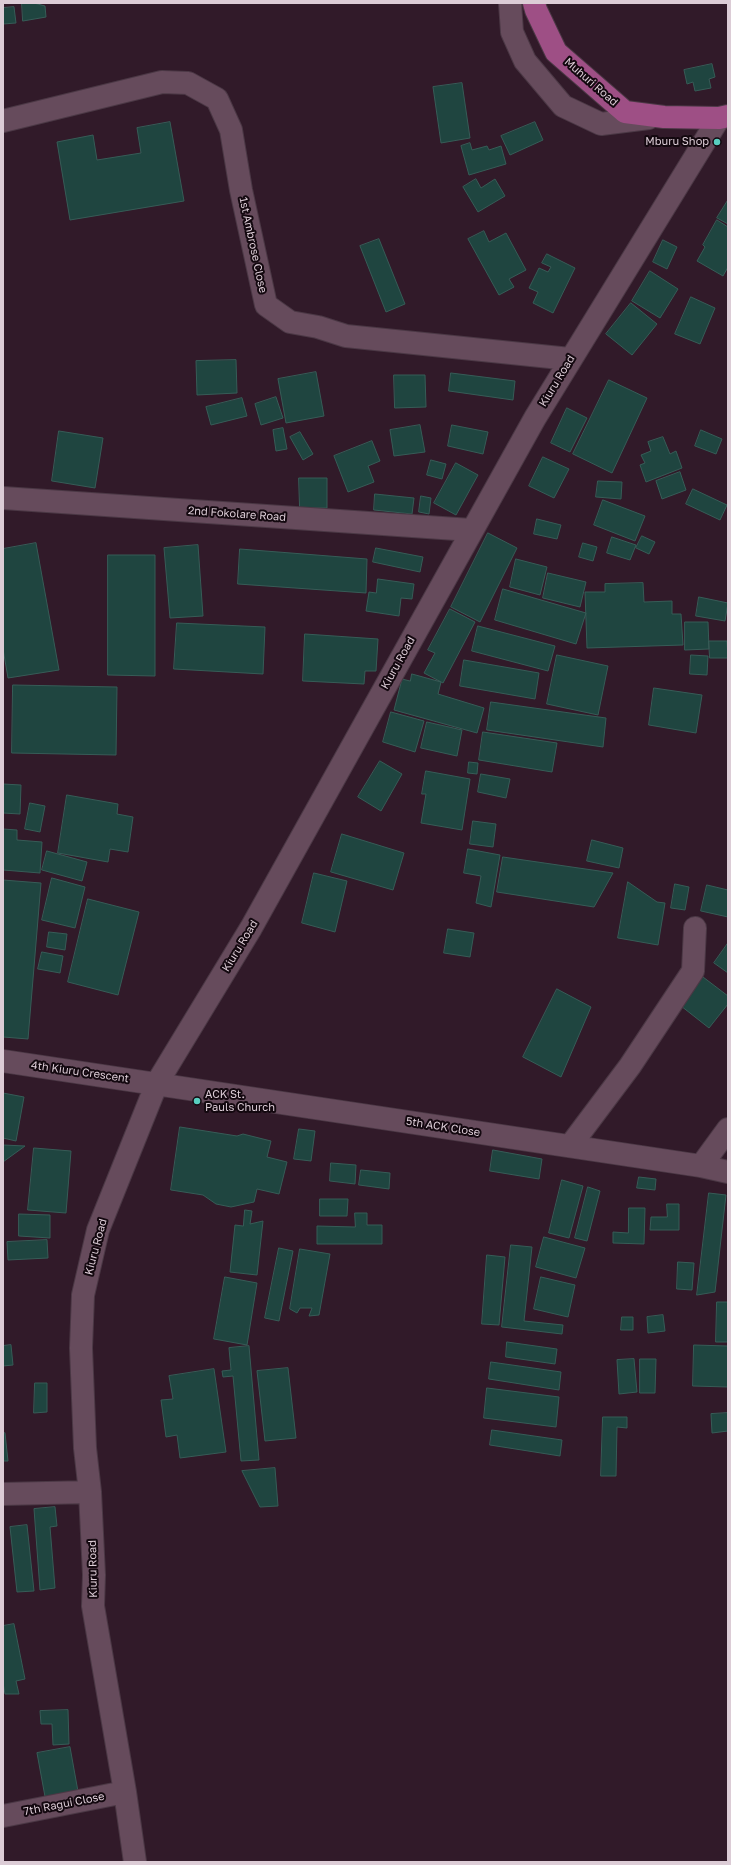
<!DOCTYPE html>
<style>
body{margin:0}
#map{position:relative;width:731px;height:1865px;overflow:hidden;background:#311a29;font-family:"Golos Text",sans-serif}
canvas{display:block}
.frame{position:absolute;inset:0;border:4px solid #dcccd6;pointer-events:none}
</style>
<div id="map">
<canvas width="731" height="1865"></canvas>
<div class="frame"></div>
</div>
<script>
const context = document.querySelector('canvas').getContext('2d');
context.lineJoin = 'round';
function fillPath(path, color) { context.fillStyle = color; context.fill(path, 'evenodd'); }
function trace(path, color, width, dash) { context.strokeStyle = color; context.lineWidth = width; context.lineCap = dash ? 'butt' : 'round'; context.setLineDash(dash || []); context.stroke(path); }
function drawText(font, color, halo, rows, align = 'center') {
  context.font = font + ' "Golos Text",sans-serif'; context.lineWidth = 4; context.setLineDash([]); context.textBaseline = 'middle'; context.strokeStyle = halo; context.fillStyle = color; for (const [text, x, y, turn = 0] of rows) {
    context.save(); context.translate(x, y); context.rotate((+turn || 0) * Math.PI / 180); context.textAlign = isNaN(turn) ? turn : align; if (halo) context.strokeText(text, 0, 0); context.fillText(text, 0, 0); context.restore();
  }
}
const building = new Path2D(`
 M22,3H34L45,6L46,17L23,21Z
 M14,7L16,23L3,24V8Z
 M712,64L715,77L709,79L711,88L695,91L693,82L687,84L684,70Z
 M462,83L470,138L441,143L433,87Z
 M170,122L184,201L70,220L57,142L93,135L97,160L141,153L137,128Z
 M535,122L543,140L510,155L501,136Z
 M470,143L472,150L487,146L489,150L501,146L506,164L469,175L461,146Z
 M476,179L481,188L495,179L505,196L478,212L463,187Z
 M728,200V224L717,218Z
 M717,220L728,227V267L723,276L697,261L705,247L703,245Z
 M484,231L489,242L506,233L526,270L509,279L514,287L499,295L468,239Z
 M379,239L405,304L386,312L360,246Z
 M663,240L677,247L667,269L653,262Z
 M547,254L575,268L553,313L533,303L538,292L529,288L539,268L548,272L551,267L542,263Z
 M650,271L678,289L660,318L632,301Z
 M691,297L715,308L700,344L675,334Z
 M631,303L657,324L632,355L606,334Z
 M236,360L237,393L197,395L196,361Z
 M316,372L324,416L286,423L278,379Z
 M451,373L515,381L513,400L449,391Z
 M394,375H425L426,407L395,408Z
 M609,380L647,398L612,473L573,454Z
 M276,397L283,418L261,425L255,404Z
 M242,398L247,416L211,425L206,407Z
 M567,408L587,418L570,452L551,443Z
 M420,425L425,452L394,456L390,430Z
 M452,425L488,432L483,454L448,446Z
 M283,428L287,449L276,451L273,430Z
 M701,430L722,439L716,454L695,446Z
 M59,431L103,438L95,488L52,481Z
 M300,432L313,454L303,460L290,437Z
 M663,437L670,454L676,451L682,468L646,482L640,465L645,463L641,455L651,451L648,442Z
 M372,441L380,461L368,466L374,482L348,492L334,456Z
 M543,457L569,469L554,498L529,486Z
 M431,460L446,464L442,479L427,475Z
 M456,463L478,475L456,515L434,503Z
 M680,472L686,490L662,499L656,481Z
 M299,478H327V508H300Z
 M598,481L622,482L621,499L596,497Z
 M693,489L727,505L720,520L686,504Z
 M375,494L414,498L412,514L374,510Z
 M421,496L431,498L429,514L419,512Z
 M603,500L645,516L635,541L594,525Z
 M537,519L561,525L557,539L534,534Z
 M488,533L517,548L480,622L451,607Z
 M642,536L655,542L649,554L636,548Z
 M612,537L636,545L630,560L607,553Z
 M36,543L59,670L8,678L3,649V549Z
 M583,543L597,547L593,561L579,557Z
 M198,545L203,616L170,618L164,548Z
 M376,548L423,557L420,572L373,562Z
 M240,549L367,559L366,593L238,584Z
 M108,555H155V676L108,675Z
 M516,559L547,567L540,595L510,587Z
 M548,573L586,582L580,607L543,598Z
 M378,579L414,584L412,599L401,598L399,616L366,611L369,592L376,593Z
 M643,583L644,602L672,601V614H681L683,645L587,648L585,592H605V584Z
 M503,589L586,613L576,644L495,620Z
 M699,597L728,603L725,621L696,616Z
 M450,609L475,622L443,683L424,673L435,653L428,650Z
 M685,622H708L709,649L685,650Z
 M177,623L265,627L263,674L174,669Z
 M478,626L555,646L548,671L472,651Z
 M305,634L378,639L376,671H365L364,684L303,681Z
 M709,641H727L728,658H710Z
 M557,655L608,666L598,715L547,704Z
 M691,655L708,656L707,675L690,674Z
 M464,660L539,673L535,699L460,686Z
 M412,674L441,682L438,694L484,708L477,733L394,710L402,679L410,681Z
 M13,685L117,687L116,755L12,753Z
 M654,688L702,695L696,733L649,725Z
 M491,702L606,718L603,747L487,730Z
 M391,712L424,721L415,752L383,742Z
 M427,722L462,730L457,756L421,748Z
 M483,732L557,743L552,772L479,760Z
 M380,761L402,774L381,811L358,797Z
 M469,762L478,763L477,774L468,773Z
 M426,771L470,779L462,830L421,823L426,794H422Z
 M481,774L510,779L506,798L478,792Z
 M3,784L21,785L20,814L3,813Z
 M67,795L118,804L117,814L133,817L128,852L110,849L108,862L58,853Z
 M30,803L45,806L40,832L25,829Z
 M473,821L496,824L493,847L470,844Z
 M3,829L17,830V840L42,842L40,873L3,870Z
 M342,834L404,853L393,890L331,872Z
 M592,840L623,848L619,868L587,861Z
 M468,849L500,855L491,907L476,903L481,876L464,873Z
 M47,851L87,862L82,881L42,870Z
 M503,857L613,873L594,907L497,892Z
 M314,873L347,881L335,932L302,923Z
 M52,878L85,887L75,928L42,920Z
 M3,880L41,883L28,1039L3,1037Z
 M628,882L657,902L665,903L658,945L618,938Z
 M675,884L689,887L685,910L671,908Z
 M707,885L728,890V917L701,911Z
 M88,899L139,912L118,995L68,982Z
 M448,929L474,933L470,957L444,953Z
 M49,932L67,934L65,950L47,947Z
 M728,943V973L714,963Z
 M42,952L63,956L60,973L38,969Z
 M703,977L728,996V1004L709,1028L681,1006Z
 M557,989L591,1007L561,1077L523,1057Z
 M3,1093L24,1097L16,1141L3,1138Z
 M180,1127L237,1136L243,1134L271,1141L267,1157L287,1162L279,1194L257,1189L254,1202L231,1207L216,1204L203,1195L171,1190Z
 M299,1129L315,1131L311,1161L294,1159Z
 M3,1145L25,1146L3,1162Z
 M34,1148L71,1151L66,1213L28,1210Z
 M493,1150L542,1159L539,1179L490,1171Z
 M331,1163L356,1165L355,1184L330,1181Z
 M361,1170L390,1173L389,1189L359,1185Z
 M639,1177L656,1179L655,1190L637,1188Z
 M562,1180L583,1186L569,1238L549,1233Z
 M588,1187L600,1191L587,1241L575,1238Z
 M709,1193L726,1195L715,1292L697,1295Z
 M320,1199H348L347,1216H320Z
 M667,1204H679V1230H650L651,1217H667Z
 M629,1208H645L644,1244L613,1243V1232L628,1233Z
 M245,1210L252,1211L250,1224L263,1221L257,1275L230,1272L235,1225L243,1226Z
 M355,1213H367V1225H382V1244H317V1226L355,1227Z
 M19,1214L50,1215V1238L19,1236Z
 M544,1237L585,1248L576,1278L536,1267Z
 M47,1240L48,1258L8,1260L7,1242Z
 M511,1245L532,1247L524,1321L563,1325L562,1334L502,1327Z
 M279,1248L293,1251L279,1321L265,1318Z
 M300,1249L330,1254L319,1315L309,1316L312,1308H300L297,1313L290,1309Z
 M487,1255L505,1257L499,1325L482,1324Z
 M678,1262L694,1263L692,1290L677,1289Z
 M225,1277L257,1283L247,1345L214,1339Z
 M541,1277L575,1285L568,1317L534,1309Z
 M717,1302H728V1342H716Z
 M663,1315L665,1331L648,1333L647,1317Z
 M622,1317H633V1330H621Z
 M507,1342L557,1349L555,1364L506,1357Z
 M11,1345L13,1365L3,1366V1346Z
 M694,1345L728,1346V1387L693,1386Z
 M249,1346L259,1460L241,1461L233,1376L223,1377L222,1371L231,1370L229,1348Z
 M634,1359L637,1392L619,1394L617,1360Z
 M640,1359H656L655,1393H640Z
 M491,1362L561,1372L559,1390L489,1379Z
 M288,1368L296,1438L265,1441L257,1371Z
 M214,1369L226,1452L180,1458L177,1435L166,1437L161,1400L173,1399L169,1376Z
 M35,1383H47V1412L34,1413Z
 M487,1388L559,1397L556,1427L484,1418Z
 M728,1413V1431L712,1433L711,1414Z
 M603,1417H627V1428L617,1427L616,1476H601Z
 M492,1430L562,1440L560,1456L490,1445Z
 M5,1433L8,1461H3V1434Z
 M275,1468L278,1506L260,1507L242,1471Z
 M55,1507L57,1526L50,1527L55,1588L40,1590L34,1509Z
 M27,1525L34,1591L17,1592L10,1527Z
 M14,1624L25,1679L16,1681L19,1694H5L3,1683V1626Z
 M68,1710L69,1744L53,1745L52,1724H41L40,1711Z
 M70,1747L79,1797L46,1802L37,1753Z`);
fillPath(building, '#1f4540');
trace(building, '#375c57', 1);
const minor = new Path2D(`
 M510,3L512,32L525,61L563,106L601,124L649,118
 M3,121L162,82L188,83L217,99L231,130L241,190L266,305L290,322L318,327L346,336L570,359
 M3,498L471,530
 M3,1061L701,1166L728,1172
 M570,1146L630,1066L693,971L695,928
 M701,1166L728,1129
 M3,1494L90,1492
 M3,1816L125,1792
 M135,1862L125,1792L93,1606L94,1575L90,1492L85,1448L81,1348L83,1295L98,1230L157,1083L251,928L535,418L719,118`);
const major = new Path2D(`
 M534,3L536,10L556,52L625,112L664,117L719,118L728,116`);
trace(minor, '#4b3845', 24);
trace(major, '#4b3845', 24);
trace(minor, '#664b5c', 22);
trace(major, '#9e4f85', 22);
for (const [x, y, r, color] of [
 [717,142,4,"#58cebf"],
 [197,1101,4,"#58cebf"]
]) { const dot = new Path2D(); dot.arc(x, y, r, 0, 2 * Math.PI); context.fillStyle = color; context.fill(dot); trace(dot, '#13080f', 1.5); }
drawText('11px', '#dcccd6', '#13080f', [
 ["Muhuri Road",591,82,41],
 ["1st Ambrose Close",253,245,78],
 ["Kiuru Road",557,381,-59],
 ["2nd Fokolare Road",237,514,4],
 ["Kiuru Road",398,663,-61],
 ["Kiuru Road",240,946,-59],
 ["4th Kiuru Crescent",80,1072,8],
 ["5th ACK Close",443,1127,9],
 ["Kiuru Road",96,1247,-75],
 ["Kiuru Road",93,1569,-91],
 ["7th Ragui Close",64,1804,-11]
]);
drawText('11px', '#dcccd6', '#13080f', [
 ["Mburu Shop",709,142],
 ["ACK St.",205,1095,"left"],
 ["Pauls Church",205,1108,"left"]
], 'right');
</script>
